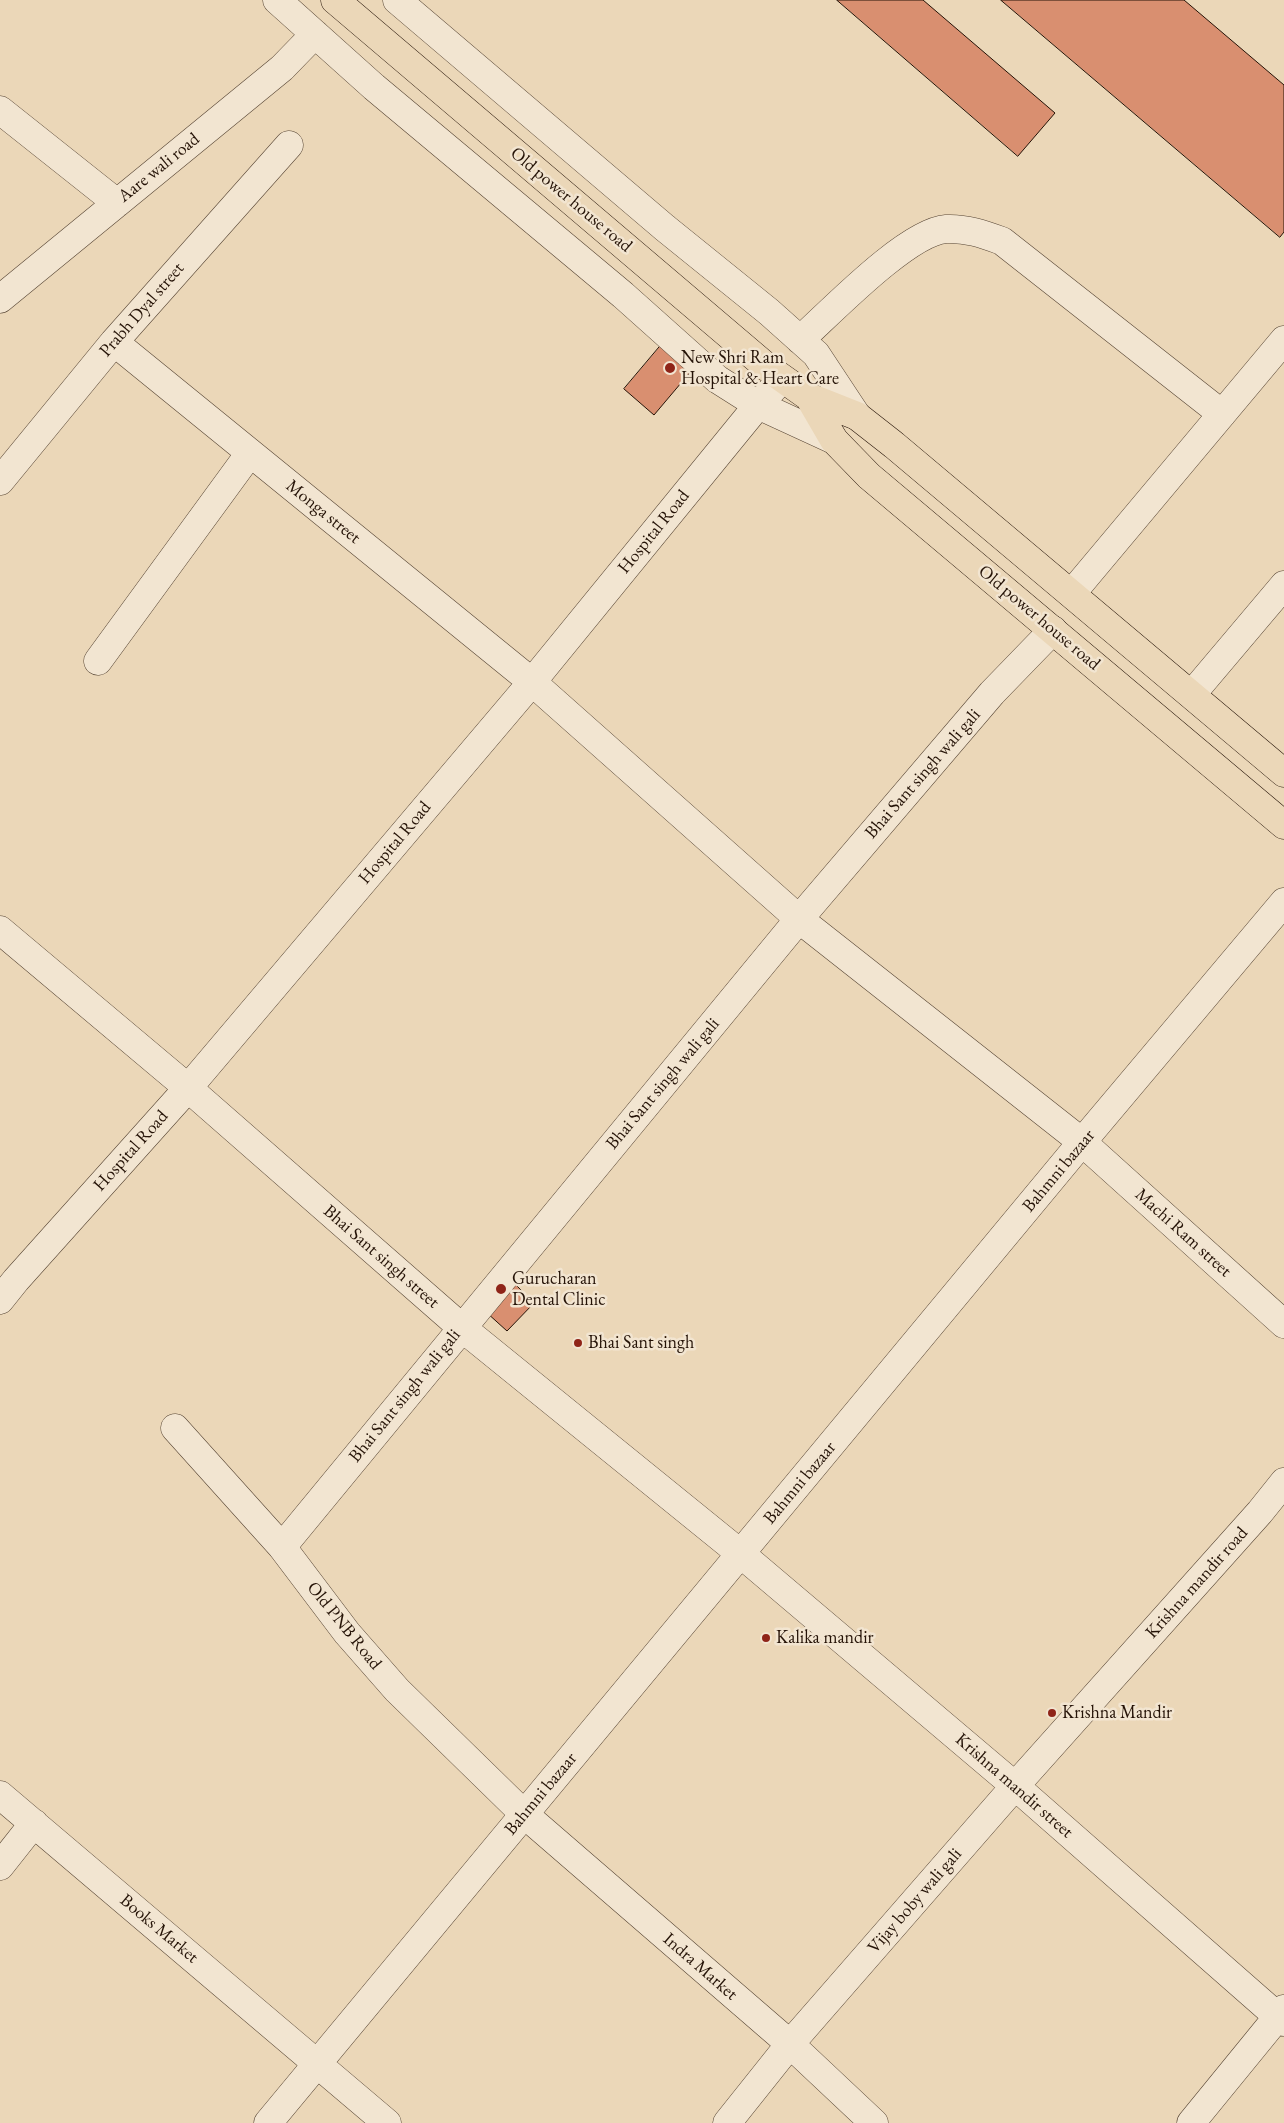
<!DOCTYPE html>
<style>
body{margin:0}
canvas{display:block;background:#ebd7b8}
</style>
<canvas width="1284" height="2123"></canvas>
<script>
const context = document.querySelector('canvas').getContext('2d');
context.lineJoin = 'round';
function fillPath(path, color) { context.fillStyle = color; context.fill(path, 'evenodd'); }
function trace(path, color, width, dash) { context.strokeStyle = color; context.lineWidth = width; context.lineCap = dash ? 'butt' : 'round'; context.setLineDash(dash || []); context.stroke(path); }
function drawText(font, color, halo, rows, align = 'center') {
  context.font = font + ' "EB Garamond",serif'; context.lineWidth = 5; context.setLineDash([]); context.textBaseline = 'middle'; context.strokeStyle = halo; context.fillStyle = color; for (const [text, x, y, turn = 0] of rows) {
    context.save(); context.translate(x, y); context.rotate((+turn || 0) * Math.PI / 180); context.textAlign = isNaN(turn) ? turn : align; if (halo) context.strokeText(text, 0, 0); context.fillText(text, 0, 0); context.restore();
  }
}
const building = new Path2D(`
 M837,0H923L1055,113L1018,156Z
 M1001,0H1184L1284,85V232L1280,237Z
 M662,344L692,370L654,415L624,389Z
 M514,1283L534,1303L507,1331L486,1312Z`);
fillPath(building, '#d98f70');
trace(building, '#251307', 1);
const minor = new Path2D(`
 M277,0L374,87L623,295L717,379L758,405L834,440
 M397,0L665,228L769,312L816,354L857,416
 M0,110L117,203
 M0,299L282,68L315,34
 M800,340C830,313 907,232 946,229C966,228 983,234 1002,241L1222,414
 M114,342L532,682L799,919L1082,1142L1284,1324
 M0,481L114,342L289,145
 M1072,593L1284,340
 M98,661L250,453
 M1192,694L1284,585
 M0,930L188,1088L461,1327L741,1554L1015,1786L1284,2022
 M0,1300L16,1280L188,1088L532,682L758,405L782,379
 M175,1428L282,1547L347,1633L397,1690L524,1814L790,2044L874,2123
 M282,1547L799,919L992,693L1053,630
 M0,1795L387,2123
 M0,1866L34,1823
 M268,2123L1082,1142L1284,902
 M727,2123L790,2044L1015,1786L1260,1512L1284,1482
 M1191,2123L1284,2009`);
const highway = new Path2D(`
 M335,0L768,368L809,397L857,416L894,445L1284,773
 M809,397L834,440L869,476L1284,825`);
trace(minor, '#564433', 29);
trace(highway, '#251307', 29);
trace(minor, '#f2e5d1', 28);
trace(highway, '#ebd7b8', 28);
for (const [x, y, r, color] of [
 [670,368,6,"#8f2418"],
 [501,1289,6,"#8f2418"],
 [578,1343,5,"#8f2418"],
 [766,1638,5,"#8f2418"],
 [1052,1713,5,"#8f2418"]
]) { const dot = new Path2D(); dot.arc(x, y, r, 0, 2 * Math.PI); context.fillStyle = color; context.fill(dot); trace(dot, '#f2e5d1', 2); }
drawText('18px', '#251307', '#f2e5d1', [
 ["Aare wali road",159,168,-39],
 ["Old power house road",571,200,40],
 ["Prabh Dyal street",142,310,-49],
 ["Monga street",323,512,39],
 ["Hospital Road",654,532,-51],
 ["Old power house road",1039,618,40],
 ["Bhai Sant singh wali gali",923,774,-49],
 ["Hospital Road",395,843,-50],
 ["Bhai Sant singh wali gali",663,1084,-50],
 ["Hospital Road",131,1151,-48],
 ["Bahmni bazaar",1059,1171,-50],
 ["Machi Ram street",1183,1233,42],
 ["Bhai Sant singh street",381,1257,41],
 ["Bhai Sant singh wali gali",405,1396,-51],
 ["Bahmni bazaar",800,1483,-50],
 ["Krishna mandir road",1197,1583,-48],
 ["Old PNB Road",344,1626,51],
 ["Krishna mandir street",1014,1786,41],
 ["Bahmni bazaar",541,1794,-50],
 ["Vijay boby wali gali",915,1901,-49],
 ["Books Market",159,1929,40],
 ["Indra Market",700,1967,41]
]);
drawText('18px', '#251307', '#f2e5d1', [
 ["New Shri Ram",681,358],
 ["Hospital & Heart Care",681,379],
 ["Gurucharan",512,1279],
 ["Dental Clinic",512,1300],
 ["Bhai Sant singh",588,1343],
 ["Kalika mandir",776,1638],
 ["Krishna Mandir",1062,1713]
], 'left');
</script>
